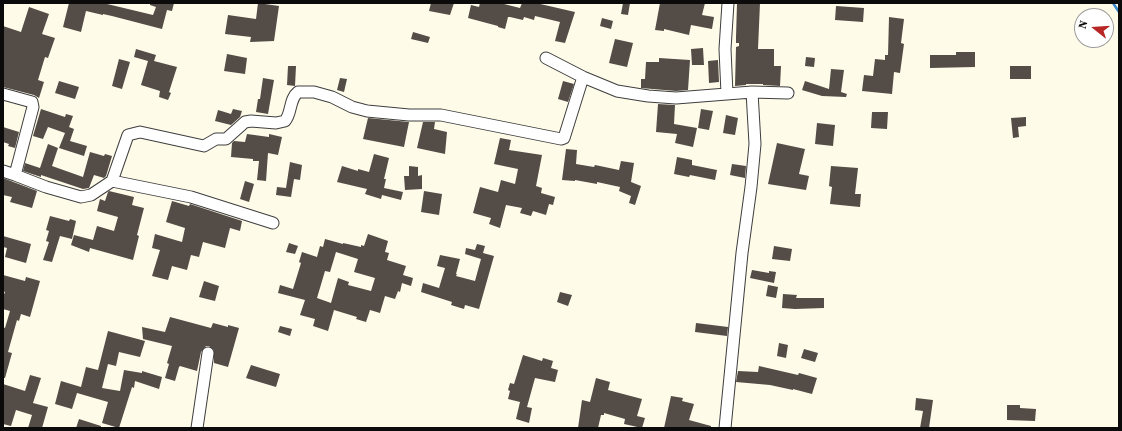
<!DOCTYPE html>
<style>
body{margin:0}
#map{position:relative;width:1122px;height:431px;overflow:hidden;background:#fffbe9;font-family:"Source Serif 4",serif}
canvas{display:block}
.frame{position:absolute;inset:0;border:4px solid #0b0b0b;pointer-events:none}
.north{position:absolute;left:1074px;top:8px;width:40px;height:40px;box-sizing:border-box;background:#fff;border:1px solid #9d9d9d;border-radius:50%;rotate:287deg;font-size:11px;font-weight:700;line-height:16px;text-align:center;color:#0b0b0b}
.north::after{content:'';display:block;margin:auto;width:14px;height:18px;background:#b82626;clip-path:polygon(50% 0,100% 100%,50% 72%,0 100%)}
</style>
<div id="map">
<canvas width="1122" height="431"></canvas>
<div class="frame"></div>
<div class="north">N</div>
</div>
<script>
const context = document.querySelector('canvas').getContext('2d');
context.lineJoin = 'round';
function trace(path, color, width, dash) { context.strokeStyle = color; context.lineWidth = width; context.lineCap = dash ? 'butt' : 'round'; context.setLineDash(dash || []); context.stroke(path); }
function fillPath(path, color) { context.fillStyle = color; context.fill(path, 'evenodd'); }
trace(new Path2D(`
 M1113,3L1119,12`), '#3789cb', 2.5);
fillPath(new Path2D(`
 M69,3H103L153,15L156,7L150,5V3H174L172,11L167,10L162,29L112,16L103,14V15L86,11L81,32L63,27Z
 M258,3L279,6L274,41L250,42L251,37L225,34L228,15L256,19Z
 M431,3H454L450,15L429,11Z
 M480,3H500L520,8L522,3H536L575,12L565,43L555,41L560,22L535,16L534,20L524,17L523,20L510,17H508L505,29L498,27V26L468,18L471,5L479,7Z
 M623,3H630L628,15L621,14Z
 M660,3H705L702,15L714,17L712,29L691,25L689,35L664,29V31L655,30Z
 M737,3H760L758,49H774V66H781L780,86L763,85V84H746V85L735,86L736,47L739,46V43H736V37Z
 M836,6L864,8L863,22L835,20Z
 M29,7L49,14L42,34L55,38L48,58L45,57L38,80L44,82L39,98L34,95L3,87V26L21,32Z
 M889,17L904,19L901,43L904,44L900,73L894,72L892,94L862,91L864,75L873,76L875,59L885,60V55H888Z
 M602,18L613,21L611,29L600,26Z
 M413,32L430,37L428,43L411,39Z
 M615,39L633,43L627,67L609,63Z
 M703,48L704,65H692L691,49Z
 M136,49L156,55L154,61L177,67L169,92L171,93L168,100L159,97L160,91L141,85L148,61L134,57Z
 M956,52H975V67L930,68V55H956Z
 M227,54L247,58L245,74L224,71Z
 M806,57L815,58L814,67L805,66Z
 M659,58L690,60L688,90L676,91L641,88V79H645L646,62H659Z
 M119,59L130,62L122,89L112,86Z
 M718,60L719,82L709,83L708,61Z
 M288,66H296L295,86L287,85Z
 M1010,66H1031V79H1010Z
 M831,69L844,70L841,92L847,94L846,97L822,96L802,90L805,81L829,89Z
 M263,78L274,80L268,114L256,112L258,99H260Z
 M340,78L347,79L344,92L337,90Z
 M59,81L79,87L75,99L55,93Z
 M563,81L574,84L568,102L558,99Z
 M658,104L675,105L674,124L697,128L693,147L675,143L677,134L656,132Z
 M41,109L65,117L66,114L73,116L69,127L74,129L70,141L87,146L84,156L59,148L65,133L48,127L43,139L33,136Z
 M233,109L242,111L240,117L231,125L215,121L218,110L231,114Z
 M701,109L713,111L709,130L698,128Z
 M872,112H888L887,129L871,128Z
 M726,115L738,118L735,135L723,133Z
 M1026,117V126L1018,127L1019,137L1013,138L1011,118Z
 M368,118L409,122L404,147L363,139Z
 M423,122H435L434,129L447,132L445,154L417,148Z
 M817,123L835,125L833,146L815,144Z
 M3,127L19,132L15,148L8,146L9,144L3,142Z
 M247,134L269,137V134L282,137L278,155L268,153L266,181L257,180L259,161H253V159L231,157L232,143L234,141L245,142Z
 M500,138L511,140L509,150L542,155L536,186L542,188L541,193L555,197L553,205L549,204L546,215L533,211L531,216L520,213L522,208L506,205L500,228L489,224L491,218L473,213L480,187L498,192L501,180L515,184L518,169L494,164Z
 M777,143L805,149L799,174L809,176L806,190L768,184Z
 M48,144L58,148L52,166L83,177L90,152L104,156L105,154L112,156L106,176L104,178L94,175L89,188L83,189L41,175V177L23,171L25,163L40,168Z
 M566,149L577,150L576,164L594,167L595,165L619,170L621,161L634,163L631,182L641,186L635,205L629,203L631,196L619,191L620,187L597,182V184L575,180V181L562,180Z
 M374,154L389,158L384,179H386L384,188L403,192L401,200L382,195L381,199L365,194L367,189L337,182L342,166L358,171V169L369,172Z
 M677,157L692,160V165L717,170L715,180L690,175L689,177L674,174Z
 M290,162L302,165L300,180L294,179L291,197L276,195L277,187L286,188Z
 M732,164L746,166L745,178L730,175Z
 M409,166L418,167V176L422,175V189L405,190L404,176H409Z
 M831,166L858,168L855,194H861L860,207L830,204L832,187L829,186Z
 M3,178L37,191L32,208L10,202L12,197L3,195Z
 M245,181L254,184L249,202L240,199Z
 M109,191L134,197L132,205L144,208L137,235L139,236L133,260L90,248L89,252L71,245L74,235L93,240L97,226L114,231L118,217L97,211L100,199L105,201L108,192Z
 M424,191L442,194L439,215L421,212Z
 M172,201L189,206L190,204L242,221L240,231L230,228L225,248L203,242L199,257L191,255L187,270L172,266L168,280L152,276L160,250L152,248L155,234L182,242L185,228L166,222Z
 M50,216L69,221L70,219L76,221L72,239L60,236L52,262L43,260L49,242L46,241L49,231L46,230Z
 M368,234L388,241L385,252L389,253L387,260L406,266L403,275L413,278L411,286L402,283L400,292L398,291L395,299L385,296L380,313L370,310L366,322L356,319L357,317L334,310L328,331L313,326L315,319L300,315L305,300L278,293L280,285L293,289L301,263L299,262L302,252L317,257L320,246L323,247L325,239L343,244V243L361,247V245L364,246ZM336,252L358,259L354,272L375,278L371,291L348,285L349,282L338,278L331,303L317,298L325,271L330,272Z
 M3,236L31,244L26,263L5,257L7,248L3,247Z
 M289,243L298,246L295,254L286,252Z
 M477,244L485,246L483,253L494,256L479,309L465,305L464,309L451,305L452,302L421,292L423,283L439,288L445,268L437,266L440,255L460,259L456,274H457L456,276L475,281L481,259L465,254L466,248L475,250Z
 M774,246L792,249L790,261L772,259Z
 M752,270L769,273V271L776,272L774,283L750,278Z
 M3,275L25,281L26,277L40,281L30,317L21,314L19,321L17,320L8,352L12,353L5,378H3V327L5,328L10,311L3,309V297L5,292L3,291Z
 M204,281L219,286L215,301L199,297Z
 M768,285L778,287L776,298L766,296Z
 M560,292L572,295L568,306L557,302Z
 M783,294L797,295L796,298H824V308L795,309L782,308Z
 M170,317L211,328L213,323L228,327V325L239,328L228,367L214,363V350L209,346H206L201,352L197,371L180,366L179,367L175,381L165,378L169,364L167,363L172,346L143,339L142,327L165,332Z
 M696,323L728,327L727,336L695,332Z
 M280,326L292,329L290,336L278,332Z
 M108,331L145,341L140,357L119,352L116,366L108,364L102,388L120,391L124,370L142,373V371L162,377L159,389L135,381L134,388L132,387L119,428L102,423L108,402L77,393L72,409L55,404L61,381L81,387L86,367L98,370Z
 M779,343L788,345L786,358L777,356Z
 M804,349L818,353L815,362L801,358Z
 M523,355L542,361L543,358L553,361L551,368L558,370L555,382L535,378L527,407L532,408L529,423L516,419L520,402L508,399L510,391L508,390L510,383L514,384Z
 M251,365L280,374L276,387L246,378Z
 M759,366L798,375L799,373L817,378L812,394L793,389V390L770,385L736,382L738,371L758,372Z
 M30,375L41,378L33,403L48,407L42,428H28L32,415L16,410L11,426L3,424V384L25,391Z
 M596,378L610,382L608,390L642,399L637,416L645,418L642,428L624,424L625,419L604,413V415H601L598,428H578L582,400L590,402Z
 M671,396L683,398L682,401L694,404L689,420L711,426V428H664Z
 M916,398L933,400L929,428H920L923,411L915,410Z
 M1007,405H1020V408L1036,409L1035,421L1007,420Z
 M79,419L101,426V428H76Z`), '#534c47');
const minor = new Path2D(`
 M546,58L583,77L617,91L648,96L676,98L752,92L788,93
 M3,94L32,102L33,107L15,175
 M727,94L725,49L728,3
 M3,171L15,175L46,187L81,197L91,195L112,181L191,197L273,223
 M112,181L128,135L140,132L204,146L216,139H226L245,122L251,121L276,123L285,121C292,113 289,99 298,92H314L332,97L352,107L367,111L409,115H441L561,139L564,138L583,77
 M197,428L208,353
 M725,428L742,253L751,187L755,144L752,92`);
trace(minor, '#3e3e3e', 13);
trace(minor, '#fff', 11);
</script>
